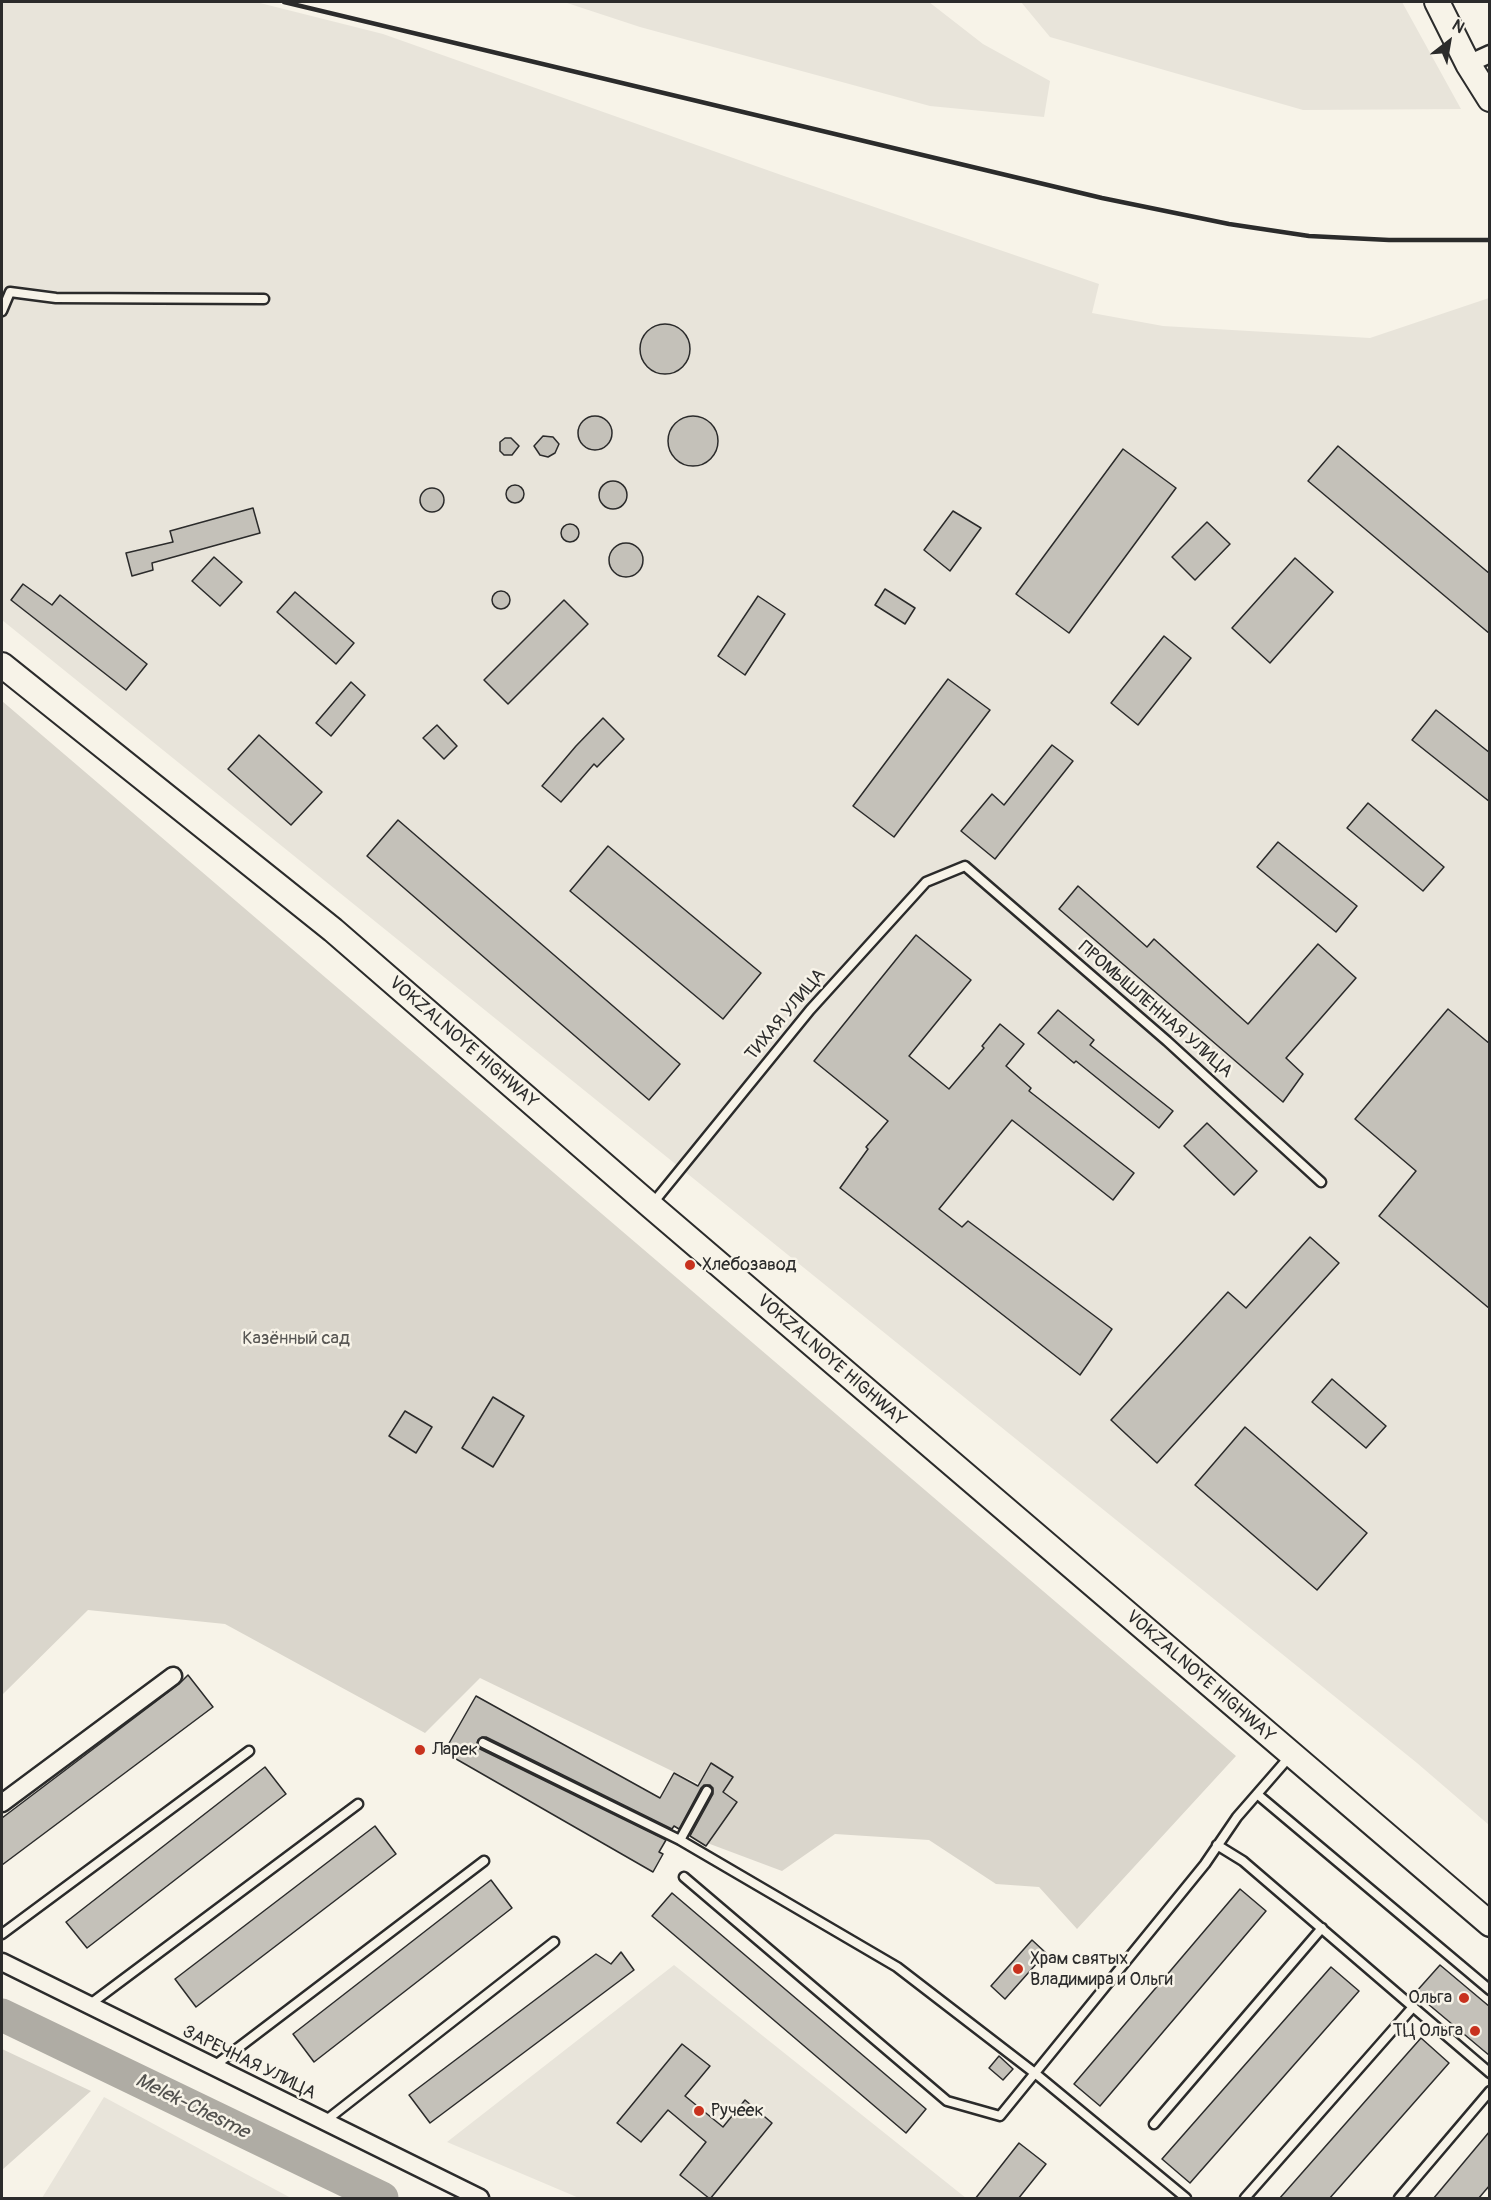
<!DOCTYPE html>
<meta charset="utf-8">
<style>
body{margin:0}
#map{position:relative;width:1491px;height:2200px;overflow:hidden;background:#f7f3e8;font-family:Pangolin,sans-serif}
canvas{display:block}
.frame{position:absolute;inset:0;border:3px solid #2b2b2b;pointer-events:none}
.north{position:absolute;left:1419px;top:12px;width:60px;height:60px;-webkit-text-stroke:4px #f7f3e8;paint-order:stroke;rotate:31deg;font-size:16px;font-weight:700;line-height:24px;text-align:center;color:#2b2b2b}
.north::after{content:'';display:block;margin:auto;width:21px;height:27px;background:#2b2b2b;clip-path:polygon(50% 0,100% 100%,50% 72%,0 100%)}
</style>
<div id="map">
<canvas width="1491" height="2200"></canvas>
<div class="frame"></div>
<div class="north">N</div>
</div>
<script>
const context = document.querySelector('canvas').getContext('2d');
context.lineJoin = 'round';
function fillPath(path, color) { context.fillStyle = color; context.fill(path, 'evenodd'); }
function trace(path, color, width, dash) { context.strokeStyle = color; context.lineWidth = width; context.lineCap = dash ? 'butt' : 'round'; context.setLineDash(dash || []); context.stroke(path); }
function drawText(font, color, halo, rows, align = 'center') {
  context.font = font + ' Pangolin,sans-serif'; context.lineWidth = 5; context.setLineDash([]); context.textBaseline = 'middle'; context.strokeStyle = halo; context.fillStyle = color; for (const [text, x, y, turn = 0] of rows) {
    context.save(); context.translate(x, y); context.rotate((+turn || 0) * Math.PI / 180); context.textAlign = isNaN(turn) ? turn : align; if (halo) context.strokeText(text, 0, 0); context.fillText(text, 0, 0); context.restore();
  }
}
fillPath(new Path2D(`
 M2,2H256L383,34L784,176L1099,284L1092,313L1163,326L1370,338L1489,298V1825L1417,1763L2,620Z
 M564,2H929L983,44L1050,81L1044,117L930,106L640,27Z
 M1021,2H1402L1461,109L1303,110L1050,37Z
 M674,1965L966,2198H579L447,2142Z
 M104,2097L246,2174L291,2198H42Z`), '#e8e4da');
fillPath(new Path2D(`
 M2,701L1236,1756L1077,1929L1039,1887L996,1884L929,1840L835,1834L782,1871L686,1835L701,1785L480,1678L425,1733L225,1624L88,1610L2,1695Z
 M2,2049L91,2091L2,2170Z`), '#dad6cc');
trace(new Path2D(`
 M2,2015L382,2198`), '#afaca4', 33);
const building = new Path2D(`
 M640 349a25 25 0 1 1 50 0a25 25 0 1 1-50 0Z
 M668 441a25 25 0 1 1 50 0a25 25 0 1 1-50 0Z
 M578 433a17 17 0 1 1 34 0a17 17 0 1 1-34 0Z
 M543,436L553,437L559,444L555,453L548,457L540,455L534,446Z
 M505,438H511L519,446L512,455H504L500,451V442Z
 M1338,446L1490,574V634L1308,481Z
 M1123,449L1176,488L1069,633L1016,594Z
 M599 495a14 14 0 1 1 28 0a14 14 0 1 1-28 0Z
 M506 494a9 9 0 1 1 18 0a9 9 0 1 1-18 0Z
 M420 500a12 12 0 1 1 24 0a12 12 0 1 1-24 0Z
 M253,508L260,533L152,563L153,570L132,576L126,553L173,542L170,531Z
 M953,511L981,528L950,571L924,550Z
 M1207,522L1230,544L1195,580L1172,557Z
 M561 533a9 9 0 1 1 18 0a9 9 0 1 1-18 0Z
 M609 560a17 17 0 1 1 34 0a17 17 0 1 1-34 0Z
 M214,557L242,582L220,606L192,581Z
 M1295,558L1333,592L1270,663L1232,628Z
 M23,584L52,605L60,595L147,664L126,690L11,600Z
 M885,589L915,608L905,624L875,605Z
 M492 600a9 9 0 1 1 18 0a9 9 0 1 1-18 0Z
 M295,592L354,643L336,664L277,612Z
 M758,596L785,614L745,675L718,656Z
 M564,600L588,624L508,704L484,680Z
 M1164,636L1191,658L1138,725L1111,703Z
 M948,679L990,710L894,837L853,806Z
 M351,682L365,695L331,736L316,723Z
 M1436,710L1490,753V802L1412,740Z
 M603,718L624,739L597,767L594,764L561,802L542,786L576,746Z
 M437,725L457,746L444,759L423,738Z
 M259,735L322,792L291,825L228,769Z
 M1052,745L1073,761L995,859L961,831L992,794L1004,805Z
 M1368,803L1444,867L1423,891L1347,828Z
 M398,820L680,1064L649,1100L367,856Z
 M1278,842L1357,906L1336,932L1257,867Z
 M608,846L761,973L723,1019L570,891Z
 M1078,886L1147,947L1154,939L1248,1024L1318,944L1356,978L1286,1058L1303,1074L1283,1102L1059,909Z
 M916,935L971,980L909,1056L949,1089L984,1048L982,1046L1000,1024L1024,1044L1006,1066L1031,1088L1029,1091L1134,1173L1113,1200L1012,1120L939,1209L962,1227L968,1221L1112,1329L1080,1375L840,1188L868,1149L866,1147L888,1121L814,1061Z
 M1448,1009L1490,1044V1309L1379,1216L1416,1171L1355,1119Z
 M1058,1010L1094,1040L1090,1045L1173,1111L1159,1128L1076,1061L1074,1063L1038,1033Z
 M1207,1123L1257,1171L1234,1195L1184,1146Z
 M1310,1237L1339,1263L1157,1463L1111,1420L1228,1292L1246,1308Z
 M1332,1379L1386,1426L1366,1448L1312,1402Z
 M493,1397L524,1416L493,1467L462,1448Z
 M405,1411L432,1427L416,1453L389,1436Z
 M1245,1427L1367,1533L1317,1590L1195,1485Z
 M188,1675L213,1707L2,1865V1818L179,1684Z
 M476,1696L660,1798L674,1773L698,1786L711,1763L733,1777L723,1792L737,1802L706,1846L690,1836L713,1794V1788L710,1785H704L701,1788L679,1829L674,1826L672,1829L486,1737H482L478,1740L477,1744L480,1749L666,1840L659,1852L663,1854L653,1872L444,1752Z
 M265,1767L286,1794L87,1948L66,1922Z
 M375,1826L396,1854L196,2007L175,1979Z
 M491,1880L512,1908L314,2062L293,2034Z
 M1240,1889L1266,1911L1100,2106L1074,2084Z
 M672,1893L926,2109L906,2133L652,1916Z
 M1032,1940L1046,1953L1005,1999L991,1986Z
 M621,1952L634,1970L430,2123L409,2095L596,1954L611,1964Z
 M1440,1965L1490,2007V2056L1415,1993Z
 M1331,1967L1359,1991L1190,2183L1162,2159Z
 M1421,2038L1449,2063L1329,2199H1279Z
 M682,2044L710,2066L685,2096L723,2127L745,2100L772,2123L710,2199L680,2175L706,2142L668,2110L641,2142L617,2123Z
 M999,2056L1013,2069L1003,2080L989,2068Z
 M1490,2131V2185L1478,2199H1433Z
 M1019,2143L1046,2164L1018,2199H975Z`);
fillPath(building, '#c4c1b9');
trace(building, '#2b2b2b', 1.5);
const service = new Path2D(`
 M2,311L10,292L56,298L264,299
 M653,1203L810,1010L926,882L965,866L1167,1041L1321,1182
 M483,1743L680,1840L897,1967L1036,2074L1186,2198
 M1257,1794L1490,1990
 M680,1840L707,1791
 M1217,1845L1243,1861L1413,2007
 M684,1877L947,2101L1000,2116L1205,1864L1237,1817L1291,1755
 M2,1934L249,1751
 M89,2005L358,1804
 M213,2067L484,1861
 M324,2122L554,1942
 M1154,2124L1322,1928
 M1245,2198L1413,2007L1490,2073
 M1399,2198L1490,2091`);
const minor = new Path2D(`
 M1468,64L1490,54
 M2,1803L173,1676
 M2,1962L480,2198`);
const secondary = new Path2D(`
 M1437,2L1468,64L1490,99
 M2,665L333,930L651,1206L1490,1924`);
trace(service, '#2b2b2b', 13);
trace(minor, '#2b2b2b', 21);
trace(secondary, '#2b2b2b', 28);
trace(service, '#f7f3e8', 8);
trace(minor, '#f7f3e8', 16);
trace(secondary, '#f7f3e8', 24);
trace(new Path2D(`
 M284,2L1102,198L1229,224L1309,236L1389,240H1490`), '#2b2b2b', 4.5);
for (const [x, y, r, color] of [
 [690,1265,6,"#c8321e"],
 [420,1750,6,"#c8321e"],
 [1018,1969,6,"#c8321e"],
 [1464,1998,6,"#c8321e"],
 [1475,2031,6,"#c8321e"],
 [699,2111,6,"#c8321e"]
]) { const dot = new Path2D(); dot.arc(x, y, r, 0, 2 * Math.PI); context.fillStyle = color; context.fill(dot); trace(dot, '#f7f3e8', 2); }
drawText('18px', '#2b2b2b', '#f7f3e8', [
 ["ПРОМЫШЛЕННАЯ УЛИЦА",1155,1010,41],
 ["ТИХАЯ УЛИЦА",786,1015,-50],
 ["VOKZALNOYE HIGHWAY",463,1043,41],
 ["VOKZALNOYE HIGHWAY",831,1361,41],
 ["VOKZALNOYE HIGHWAY",1200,1677,41],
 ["ЗАРЕЧНАЯ УЛИЦА",249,2063,26]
]);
drawText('18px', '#2b2b2b', '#f7f3e8', [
 ["Хлебозавод",702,1265],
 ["Ларек",432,1750],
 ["Храм святых",1030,1959],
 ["Владимира и Ольги",1030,1980],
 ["Ольга",1452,1998,"right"],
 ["ТЦ Ольга",1463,2031,"right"],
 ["Ручеек",711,2111]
], 'left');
drawText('18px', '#575653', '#f7f3e8', [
 ["Казённый сад",296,1339]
]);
drawText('italic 20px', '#53524f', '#f7f3e8', [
 ["Melek-Chesme",192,2107,26]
]);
</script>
